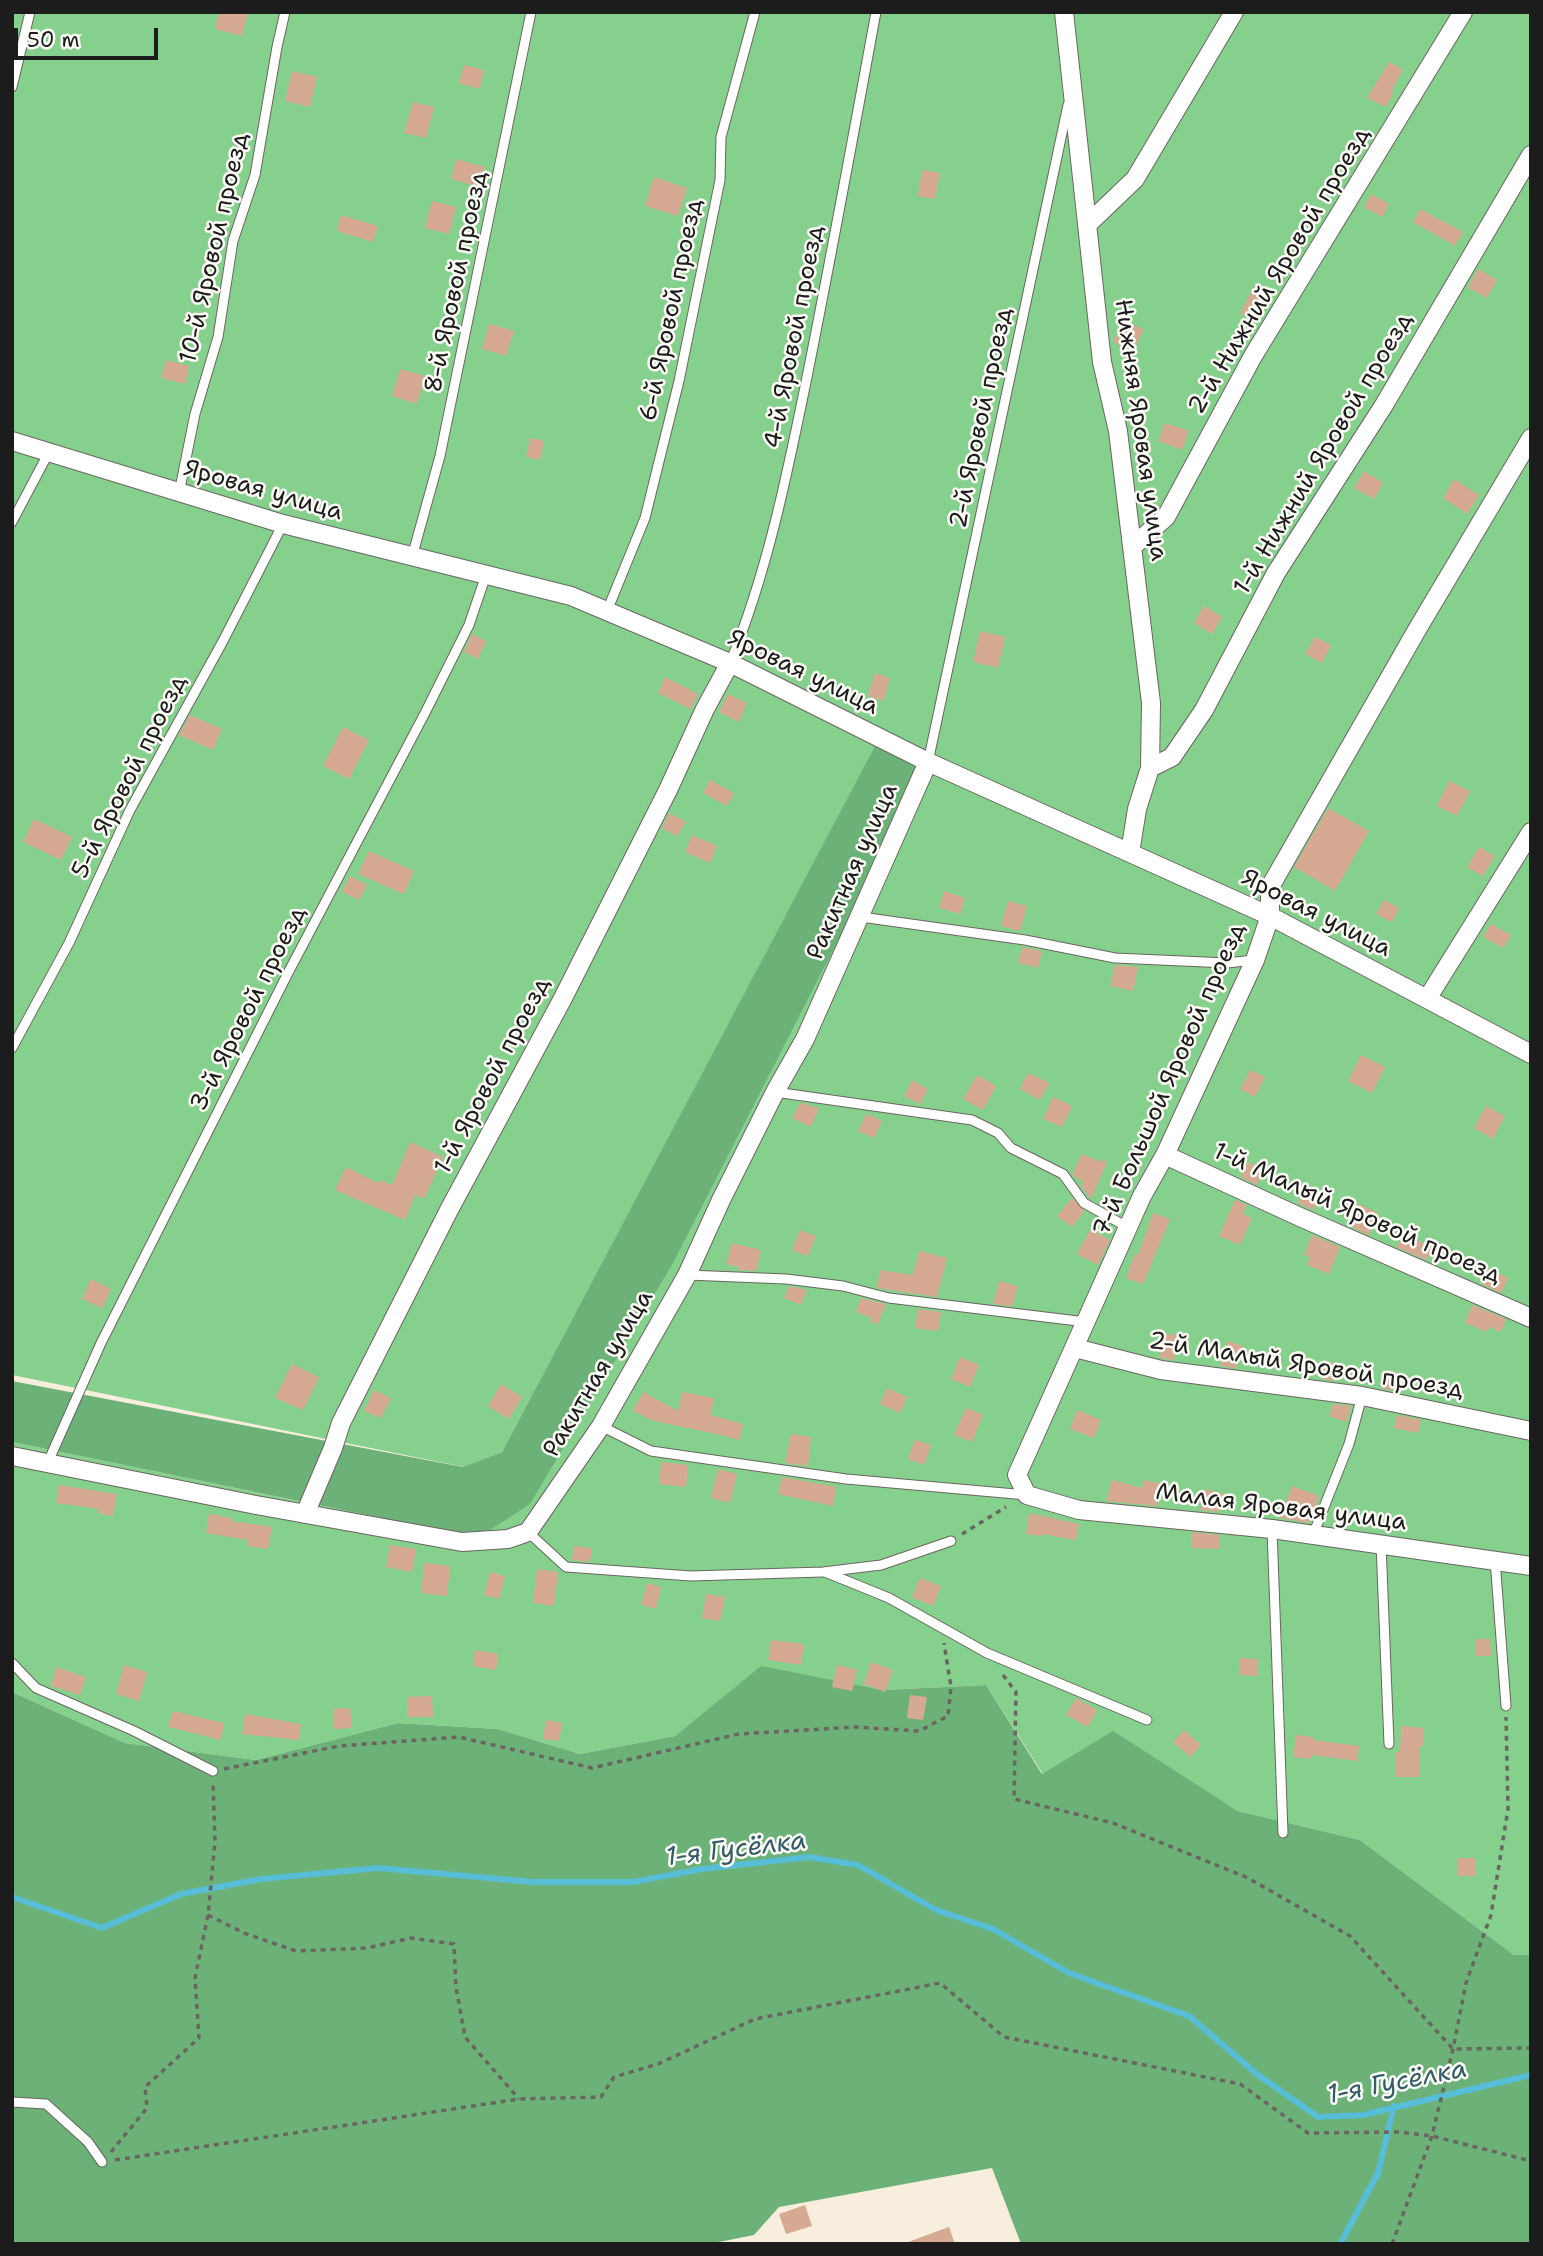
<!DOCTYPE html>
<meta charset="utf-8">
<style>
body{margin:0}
#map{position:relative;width:1543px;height:2256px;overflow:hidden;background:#f8eedd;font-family:"Shantell Sans",sans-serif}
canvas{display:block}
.frame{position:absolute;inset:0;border:14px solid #1c1c1c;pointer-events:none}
.scale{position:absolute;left:14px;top:28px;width:144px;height:32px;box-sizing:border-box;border:4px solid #1c1c1c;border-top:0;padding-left:9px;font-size:21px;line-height:24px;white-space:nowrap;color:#1c1c1c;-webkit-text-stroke:5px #fdfcf7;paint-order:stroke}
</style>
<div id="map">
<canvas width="1543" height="2256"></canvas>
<div class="frame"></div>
<div class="scale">50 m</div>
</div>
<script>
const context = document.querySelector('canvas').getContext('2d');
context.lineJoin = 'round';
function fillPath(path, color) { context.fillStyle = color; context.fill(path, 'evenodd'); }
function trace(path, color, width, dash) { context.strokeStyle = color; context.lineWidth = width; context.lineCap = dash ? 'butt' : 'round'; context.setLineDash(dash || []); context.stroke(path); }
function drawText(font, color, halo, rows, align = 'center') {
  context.font = font + ' "Shantell Sans",sans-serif'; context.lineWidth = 5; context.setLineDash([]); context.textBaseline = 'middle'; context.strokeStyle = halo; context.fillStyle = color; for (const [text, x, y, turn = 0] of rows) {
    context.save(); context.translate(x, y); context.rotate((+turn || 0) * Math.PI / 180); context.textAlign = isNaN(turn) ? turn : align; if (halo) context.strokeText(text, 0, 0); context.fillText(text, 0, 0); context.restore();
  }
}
fillPath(new Path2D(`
 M12,12H1531V1955H1514L1360,1840L1238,1811L1113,1732L1043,1774L986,1685L883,1690L761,1667L675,1736L580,1754L498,1729L398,1723L256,1760L125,1743L12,1692V1442L459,1534L919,769L875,747L502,1452L464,1467L12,1375Z`), '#86d08d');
fillPath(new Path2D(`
 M875,746L920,769L856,905L673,1263L530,1504L490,1530L459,1534L12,1442V1381L463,1467L502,1452Z
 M761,1666L883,1690L986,1685L1042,1774L1113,1731L1238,1811L1360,1840L1514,1955H1531V2244H1021L992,2168L779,2207L754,2235L709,2244H12V1692L125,1743L256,1760L398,1723L498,1729L580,1754L675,1736Z`), '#6cb278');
trace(new Path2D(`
 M12,1897L102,1928L181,1894L261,1879L378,1868L533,1882H633L702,1869L809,1857L858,1865L936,1910L993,1929L1069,1973L1189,2016L1258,2075L1318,2117L1363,2115L1531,2075
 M1340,2244L1378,2173L1394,2106`), '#58bdd7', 6);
fillPath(new Path2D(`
 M219,12H248L242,36L215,29Z
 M1389,62L1403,69L1391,92L1393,93L1386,107L1367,98Z
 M464,65L484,70L480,89L459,83Z
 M292,71L317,77L310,107L285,101Z
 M413,102L434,107L426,138L404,133Z
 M456,159L485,167L480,187L451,179Z
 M922,170L940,173L935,199L918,196Z
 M654,177L687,188L678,216L645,206Z
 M1371,194L1389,204L1382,217L1364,207Z
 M432,201L456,207L449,234L425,228Z
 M1420,209L1463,232L1455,246L1413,222Z
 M341,215L378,226L373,242L337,231Z
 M1478,269L1497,280L1487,298L1468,288Z
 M1254,286L1269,295L1254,321L1240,313Z
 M1125,320L1144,330L1132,352L1113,342Z
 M489,324L514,331L506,356L482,349Z
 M166,360L189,366L185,384L161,378Z
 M400,369L425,376L417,404L392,396Z
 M1165,423L1189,431L1182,450L1158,441Z
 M530,438L544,441L540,460L526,457Z
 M1364,471L1383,483L1374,499L1354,488Z
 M1454,479L1479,495L1467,514L1443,498Z
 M1204,606L1222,617L1212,634L1194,623Z
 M980,631L1005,637L998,668L973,662Z
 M472,634L486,641L478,659L464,652Z
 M1315,637L1331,645L1322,663L1305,654Z
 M875,673L890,678L883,701L868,696Z
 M665,677L698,694L691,709L658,693Z
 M728,694L747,703L739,722L719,712Z
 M190,715L222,729L213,750L179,735Z
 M343,727L369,740L349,779L323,766Z
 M710,780L734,793L727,806L703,793Z
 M1449,781L1470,791L1457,816L1437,806Z
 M1328,808L1369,831L1335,891L1294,867Z
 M669,813L686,822L677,836L662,828Z
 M34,819L72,837L61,860L23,842Z
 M692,835L717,846L710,863L685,852Z
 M1479,847L1495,856L1483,876L1467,867Z
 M369,851L414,871L404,894L358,874Z
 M350,876L367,885L359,900L342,892Z
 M944,891L965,898L960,914L939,908Z
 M1384,900L1399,908L1392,922L1376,914Z
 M1008,901L1027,906L1020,931L1001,926Z
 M1491,924L1511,935L1503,948L1483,937Z
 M1022,947L1042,951L1038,968L1018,963Z
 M1115,965L1138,967L1133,991L1110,986Z
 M1361,1055L1385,1067L1372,1093L1348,1081Z
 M1250,1070L1265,1077L1255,1097L1240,1089Z
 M1028,1073L1049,1083L1040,1100L1020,1089Z
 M977,1075L996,1086L983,1110L963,1099Z
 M912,1080L928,1089L920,1104L904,1096Z
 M1053,1097L1072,1106L1062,1127L1043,1119Z
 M800,1103L819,1108L811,1127L792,1118Z
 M1486,1106L1505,1116L1493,1139L1474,1128Z
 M866,1114L882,1121L874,1138L858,1131Z
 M410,1142L443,1157L424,1199L415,1195L405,1220L335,1190L346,1167L378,1183L380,1180L392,1185Z
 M1082,1154L1100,1162L1102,1159L1107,1162L1091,1199L1081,1186L1084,1182L1072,1175Z
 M1248,1162L1264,1170L1257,1185L1241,1177Z
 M1304,1188L1320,1194L1313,1210L1298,1203Z
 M1072,1198L1084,1211L1072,1227L1057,1216Z
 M1235,1200L1247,1205L1243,1214L1252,1218L1240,1245L1219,1236Z
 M1358,1204L1377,1212L1369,1235L1349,1226Z
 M1153,1213L1170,1219L1143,1284L1126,1278L1135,1254L1138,1255Z
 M800,1230L816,1236L808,1256L792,1250Z
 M1090,1230L1110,1240L1098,1265L1077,1254Z
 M1404,1233L1432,1248L1426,1260L1396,1247Z
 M1312,1235L1340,1247L1329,1274L1307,1265L1310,1257L1304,1255Z
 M732,1243L761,1250L756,1271L737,1270L739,1267L726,1264Z
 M919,1251L947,1258L937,1297L877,1288L880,1270L913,1275Z
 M1488,1269L1508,1278L1501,1293L1482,1284Z
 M91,1279L111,1289L102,1308L82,1299Z
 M999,1281L1018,1286L1012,1306L993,1304Z
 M789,1286L807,1290L801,1305L784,1298Z
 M861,1298L886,1304L878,1324L870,1322L871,1318L856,1312Z
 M1472,1305L1506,1319L1501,1332L1489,1327L1487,1332L1465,1323Z
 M918,1309L941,1312L938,1331L915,1328Z
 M1162,1334L1177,1335L1174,1360L1160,1358Z
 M1227,1341L1243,1346L1236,1368L1220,1366Z
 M960,1357L979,1365L970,1387L951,1379Z
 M1325,1361L1340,1364L1336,1381L1321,1379Z
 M292,1364L319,1377L303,1410L275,1398Z
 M1389,1370L1407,1376L1401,1392L1381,1388Z
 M501,1384L522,1397L509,1419L488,1406Z
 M887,1388L907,1397L900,1413L880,1404Z
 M374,1390L391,1398L381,1418L364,1411Z
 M643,1392L678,1411L682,1392L714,1398L711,1415L743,1424L739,1440L721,1435L654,1421L633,1411Z
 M1333,1404L1351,1406L1346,1422L1329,1416Z
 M966,1408L983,1415L972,1442L954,1435Z
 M1077,1410L1101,1420L1094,1438L1070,1429Z
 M1397,1415L1421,1420L1418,1433L1394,1428Z
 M791,1434L811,1437L808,1466L785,1463Z
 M915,1440L931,1445L924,1465L908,1459Z
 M661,1462L688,1465L686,1487L659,1484Z
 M718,1469L737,1474L730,1503L711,1498Z
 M782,1477L836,1487L833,1506L778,1494Z
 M1112,1480L1142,1488L1144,1480L1163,1484L1157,1506L1106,1501Z
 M59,1485L117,1494L113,1516L98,1513L99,1509L56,1503Z
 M1292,1486L1319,1496L1309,1523L1280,1518Z
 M1206,1489L1224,1494L1218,1512L1200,1510Z
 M1029,1513L1079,1524L1076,1540L1041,1534V1536L1026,1534Z
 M209,1514L231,1518V1521L272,1527L268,1549L247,1546L248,1540L206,1533Z
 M1191,1532L1219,1535V1549L1191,1548Z
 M390,1545L416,1549L412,1572L386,1567Z
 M574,1546L592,1548L590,1562L572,1560Z
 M424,1563L450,1566L447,1596L421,1593Z
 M537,1569L558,1572L554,1606L533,1603Z
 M490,1572L505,1576L499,1599L484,1595Z
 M920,1578L941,1586L933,1606L912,1597Z
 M647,1583L661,1587L656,1609L641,1605Z
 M706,1594L725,1597L720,1621L702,1618Z
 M1475,1639H1490L1491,1656H1475Z
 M771,1640L804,1644L801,1665L768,1660Z
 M475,1650L498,1654L496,1670L473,1666Z
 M1240,1658L1258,1659V1676L1239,1675Z
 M871,1662L893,1670L885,1692L864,1684Z
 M124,1665L147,1672L139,1701L116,1694Z
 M837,1665L857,1670L852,1691L832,1687Z
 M56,1667L86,1677L80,1695L51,1686Z
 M910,1695L927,1697L923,1720L907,1718Z
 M432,1696L433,1717H407V1697Z
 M1076,1698L1097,1710L1088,1727L1066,1715Z
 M350,1708L352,1728L334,1729L333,1709Z
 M173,1711L224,1723L221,1740L168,1727Z
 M245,1714L301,1724L299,1740L242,1734Z
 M546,1720L562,1723L559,1741L543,1739Z
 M1401,1726L1424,1728L1423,1746H1420V1777H1396V1752H1400Z
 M1184,1730L1201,1745L1190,1757L1173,1742Z
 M1296,1735L1313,1737V1740L1359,1746L1357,1761L1311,1755V1759L1293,1757Z
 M1458,1858H1476V1876H1458Z
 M805,2205L812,2226L786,2234L779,2214Z
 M949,2227L955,2244H909L908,2242Z`), '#d6aa92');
const lane = new Path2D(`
 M12,87L30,12
 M179,493L195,414L218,337L233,241L255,175L277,47L285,12
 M12,522L49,452
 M412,557L440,456L531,12
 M607,611L645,518L679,381L720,180L721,137L755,12
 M730,663C768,571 788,470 808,372C832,252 854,132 876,12
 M928,762L1068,105
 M861,917L1025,940L1115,958L1227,963L1254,960
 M12,1048L69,943L130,810L223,641L283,524
 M775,1092L972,1120L998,1133L1011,1148L1063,1174L1084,1203L1129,1228
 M687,1275L786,1279L843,1286L889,1298L1086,1322
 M601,1426L651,1451L846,1479L1027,1495
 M48,1462L101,1343L288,973L425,713L469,625L486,575
 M1272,1529L1283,1833
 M528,1532L566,1567L691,1576L823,1572L881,1565L951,1541
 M1313,1535L1349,1444L1362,1396
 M1381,1544L1389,1744
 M1495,1559L1506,1706
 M825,1572L889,1598L987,1653L1147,1720
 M12,1663L36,1688L134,1731L213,1771
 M12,2102L46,2104L88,2142L102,2162`);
const street = new Path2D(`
 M1064,12L1102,362L1118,431L1151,703L1150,768L1137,809L1130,853
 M1089,223L1135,179L1234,12
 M1531,438L1418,628L1270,887V916L1255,960L1165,1155L1142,1196L1017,1475L1027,1495L1079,1510L1272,1529L1531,1566
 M12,441L283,524L571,596L730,663L928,762L1270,916L1531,1054
 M1132,547L1166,517L1253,356L1463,12
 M1150,768L1172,757L1204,710L1276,573L1384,405L1531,155
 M1427,999L1531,832
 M1165,1155L1300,1217L1531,1318
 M1075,1348L1161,1370L1362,1396L1531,1431
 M12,1456L256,1505L462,1542L508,1539L528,1532L601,1426L687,1275L721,1200L775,1092L805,1039L928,762
 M305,1514L333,1448L341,1423L449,1210L562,1000L668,790L705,709L730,663`);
trace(lane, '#696660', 11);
trace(street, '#696660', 20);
trace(new Path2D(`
 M962,1534L1006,1507
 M1003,1675L1016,1692L1014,1799L1113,1823L1248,1878L1350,1936L1453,2049L1531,2048
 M224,1769L339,1746L459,1737L592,1768L739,1734L855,1727L919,1731L948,1716L951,1687L944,1643
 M208,1915L244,1933L296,1951L367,1948L411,1938L454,1944L456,1987L465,2037L519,2099
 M111,2152L147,2108L145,2087L199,2038L195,1978L208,1915L215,1842L213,1782
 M115,2160L519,2099L601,2097L614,2077L658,2064L755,2019L940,1983L1004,2037L1240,2084L1308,2133L1399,2132L1432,2136L1531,2161
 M1392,2244L1432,2136L1453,2049L1466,1983L1491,1915L1508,1809L1506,1717`), '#696660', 3.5, [5, 5]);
trace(lane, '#fff', 9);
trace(street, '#fff', 18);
drawText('24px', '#1c1c1c', '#fdfcf7', [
 ["10-й Яровой проезд",215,248,-77],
 ["2-й Нижний Яровой проезд",1280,271,-59],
 ["8-й Яровой проезд",457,282,-78],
 ["6-й Яровой проезд",672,310,-78],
 ["4-й Яровой проезд",795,337,-79],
 ["2-й Яровой проезд",982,418,-78],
 ["Нижняя Яровая улица",1140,430,82],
 ["1-й Нижний Яровой проезд",1324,454,-59],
 ["Яровая улица",263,491,16],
 ["Яровая улица",803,673,26],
 ["5-й Яровой проезд",130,777,-63],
 ["Ракитная улица",853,872,-66],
 ["Яровая улица",1316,914,27],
 ["3-й Яровой проезд",249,1009,-63],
 ["1-й Яровой проезд",493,1076,-62],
 ["7-й Большой Яровой проезд",1170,1080,-66],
 ["1-й Малый Яровой проезд",1357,1214,24],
 ["2-й Малый Яровой проезд",1306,1366,9],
 ["Ракитная улица",599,1374,-59],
 ["Малая Яровая улица",1281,1508,7]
]);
drawText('italic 26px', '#345c67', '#fdfcf7', [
 ["1-я Гусёлка",736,1850,-7],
 ["1-я Гусёлка",1397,2083,-11]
]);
</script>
